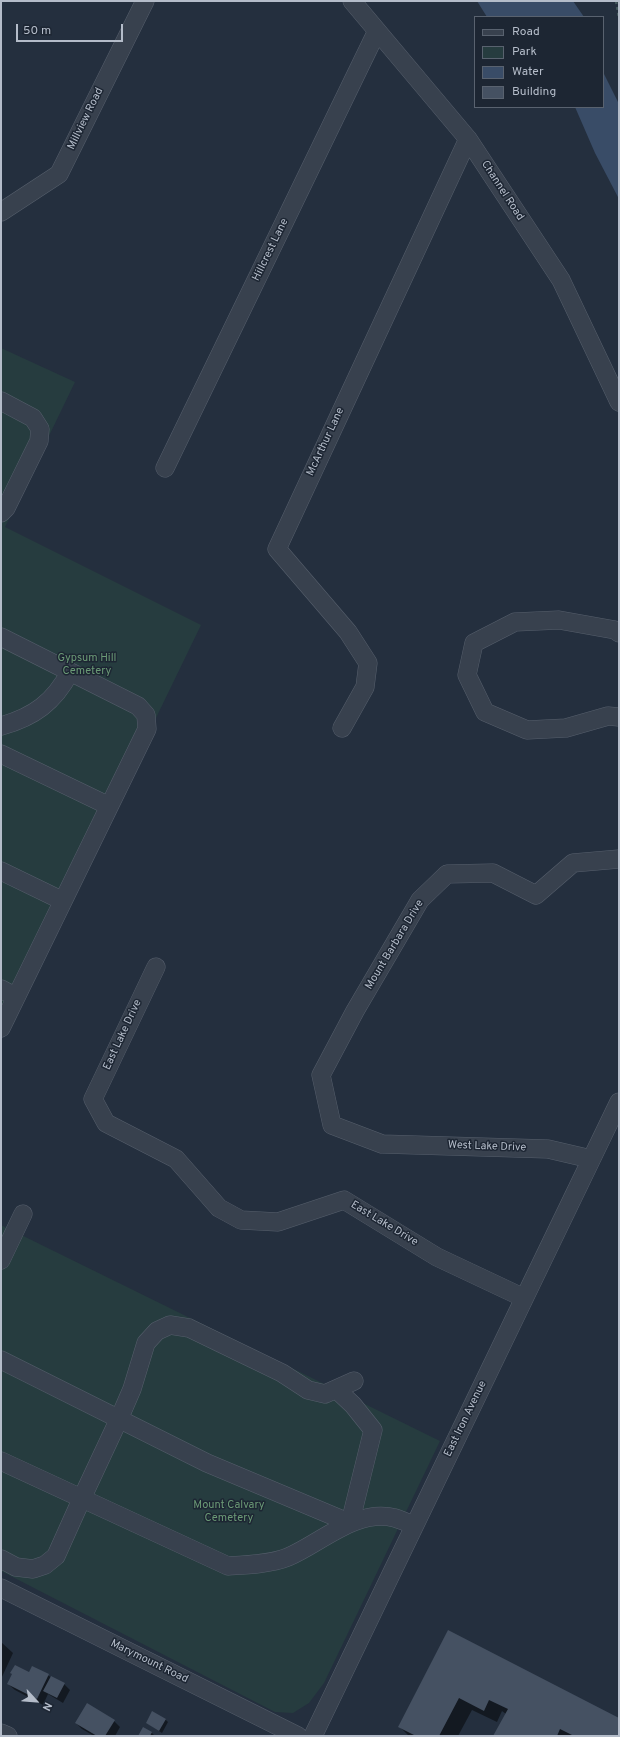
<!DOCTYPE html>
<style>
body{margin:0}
#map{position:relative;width:620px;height:1737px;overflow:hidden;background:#242f3e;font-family:Overpass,sans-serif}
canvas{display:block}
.frame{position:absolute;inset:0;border:2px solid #b4bcc9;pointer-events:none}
.legend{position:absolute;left:474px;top:16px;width:130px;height:92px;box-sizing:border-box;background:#1d2633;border:1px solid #59626f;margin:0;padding:5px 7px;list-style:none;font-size:12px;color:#b4bcc9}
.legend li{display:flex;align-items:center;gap:8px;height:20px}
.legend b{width:20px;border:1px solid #59626f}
.north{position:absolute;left:16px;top:1681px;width:40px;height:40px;-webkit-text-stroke:3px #1d2633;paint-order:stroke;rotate:116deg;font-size:11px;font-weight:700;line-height:16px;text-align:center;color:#b4bcc9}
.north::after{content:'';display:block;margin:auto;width:14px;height:18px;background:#b4bcc9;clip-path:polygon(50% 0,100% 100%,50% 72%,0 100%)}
.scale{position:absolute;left:16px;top:24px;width:107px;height:18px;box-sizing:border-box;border:2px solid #b4bcc9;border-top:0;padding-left:5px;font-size:12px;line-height:14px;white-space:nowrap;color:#b4bcc9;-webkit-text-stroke:3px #1d2633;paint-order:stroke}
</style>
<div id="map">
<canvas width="620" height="1737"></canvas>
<div class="frame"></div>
<ul class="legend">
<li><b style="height:5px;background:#38414e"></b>Road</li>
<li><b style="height:11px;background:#263c3f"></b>Park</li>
<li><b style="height:11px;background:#394c67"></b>Water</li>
<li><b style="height:11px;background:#455162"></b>Building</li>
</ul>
<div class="north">N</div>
<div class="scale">50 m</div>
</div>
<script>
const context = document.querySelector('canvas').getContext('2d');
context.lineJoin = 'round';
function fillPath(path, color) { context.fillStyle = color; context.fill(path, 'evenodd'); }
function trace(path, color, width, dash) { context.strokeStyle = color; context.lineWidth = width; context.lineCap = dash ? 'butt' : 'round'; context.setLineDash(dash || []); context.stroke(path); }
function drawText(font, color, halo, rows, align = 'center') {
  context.font = font + ' Overpass,sans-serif'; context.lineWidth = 3; context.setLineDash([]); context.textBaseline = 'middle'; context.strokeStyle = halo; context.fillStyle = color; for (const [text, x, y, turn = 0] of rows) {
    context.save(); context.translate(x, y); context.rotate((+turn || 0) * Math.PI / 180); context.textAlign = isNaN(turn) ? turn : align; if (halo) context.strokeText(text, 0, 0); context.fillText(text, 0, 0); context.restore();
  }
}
fillPath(new Path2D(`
 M1,348L75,382L5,527L201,625L1,1038Z
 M1,1225L440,1441L324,1683L309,1703L293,1713L275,1712L1,1571Z`), '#263c3f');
fillPath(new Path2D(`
 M477,1H573L584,17H487Z
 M603,72L619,104V199L595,153L575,107H603Z`), '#394c67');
fillPath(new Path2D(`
 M448,1631L619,1719V1736H495L506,1714L502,1711L497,1722L472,1710L458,1736H409L399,1726Z
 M1,1642L13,1653L1,1679Z
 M32,1667L64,1684L70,1690L63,1703L48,1694L43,1705L15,1690L8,1684L29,1673Z
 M165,1719L168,1722L162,1733L147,1723Z
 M114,1721L120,1727L115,1736H94L82,1729L76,1723Z
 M143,1728L152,1733L155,1736H139Z`), '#0007');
fillPath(new Path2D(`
 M448,1630L619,1718V1736H574L560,1729L557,1736H493L508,1709L489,1700L484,1711L459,1698L439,1736H416L398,1727Z
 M15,1665L29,1672L32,1666L49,1674L37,1699L7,1684L12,1674L10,1673Z
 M51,1676L65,1683L57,1698L43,1691Z
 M87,1703L115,1720L105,1736H97L75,1723Z
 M152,1711L166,1719L159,1731L146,1723Z
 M143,1727L152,1732L150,1736H138Z`), '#455162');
const minor = new Path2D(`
 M352,1L468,139L561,280L619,402
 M1,212L59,174L145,1
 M1,401L33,418L40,429L39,441L6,508L1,513
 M165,468L377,31
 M619,633L615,630L559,620L515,622L474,643L467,675L485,712L527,730L566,728L608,716L619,717
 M1,637L138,706L146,715L147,729L1,1028
 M1,726C34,717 54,702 70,672
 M342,728L365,687L368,663L348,632L277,549L468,139
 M1,754L109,806
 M1,871L63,901
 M156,967L93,1099L106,1123L176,1159L219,1208L241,1220L278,1222L344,1200L437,1257L524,1298
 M1,989L16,997
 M591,1159L548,1149L382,1144L332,1125L321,1075L355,1011L420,900L447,874L493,873L536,895L573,863L619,859
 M1,1260L23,1214
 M1,1360L207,1463L350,1523L373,1430L353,1405L337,1390
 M1,1461L228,1566C246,1565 271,1564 288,1557C321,1543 356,1508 395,1518C401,1520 408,1523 415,1525
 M1,1559L16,1567L33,1569L45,1565L56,1556L82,1498L119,1419L132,1389L146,1343L157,1331L170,1325L189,1328L282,1373L308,1390L325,1394L354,1381
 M1,1588L298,1736
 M1,1733L8,1736
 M313,1736L619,1102`);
trace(minor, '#565f6c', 19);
trace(new Path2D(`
 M616,1L619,18`), '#44595c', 2.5, [3, 3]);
trace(minor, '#38414e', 18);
drawText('11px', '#b4bcc9', '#1d2633', [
 ["Millview Road",86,119,-64],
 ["Channel Road",502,191,57],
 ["Hillcrest Lane",271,250,-64],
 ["McArthur Lane",326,442,-65],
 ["Mount Barbara Drive",395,945,-59],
 ["East Lake Drive",123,1035,-65],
 ["West Lake Drive",487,1147,2],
 ["East Lake Drive",384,1224,31],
 ["East Iron Avenue",466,1419,-64],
 ["Marymount Road",149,1662,26]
]);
drawText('11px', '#6b9a76', '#1d2633', [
 ["Gypsum Hill",87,659],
 ["Cemetery",87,672],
 ["Mount Calvary",229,1506],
 ["Cemetery",229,1519]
]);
</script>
